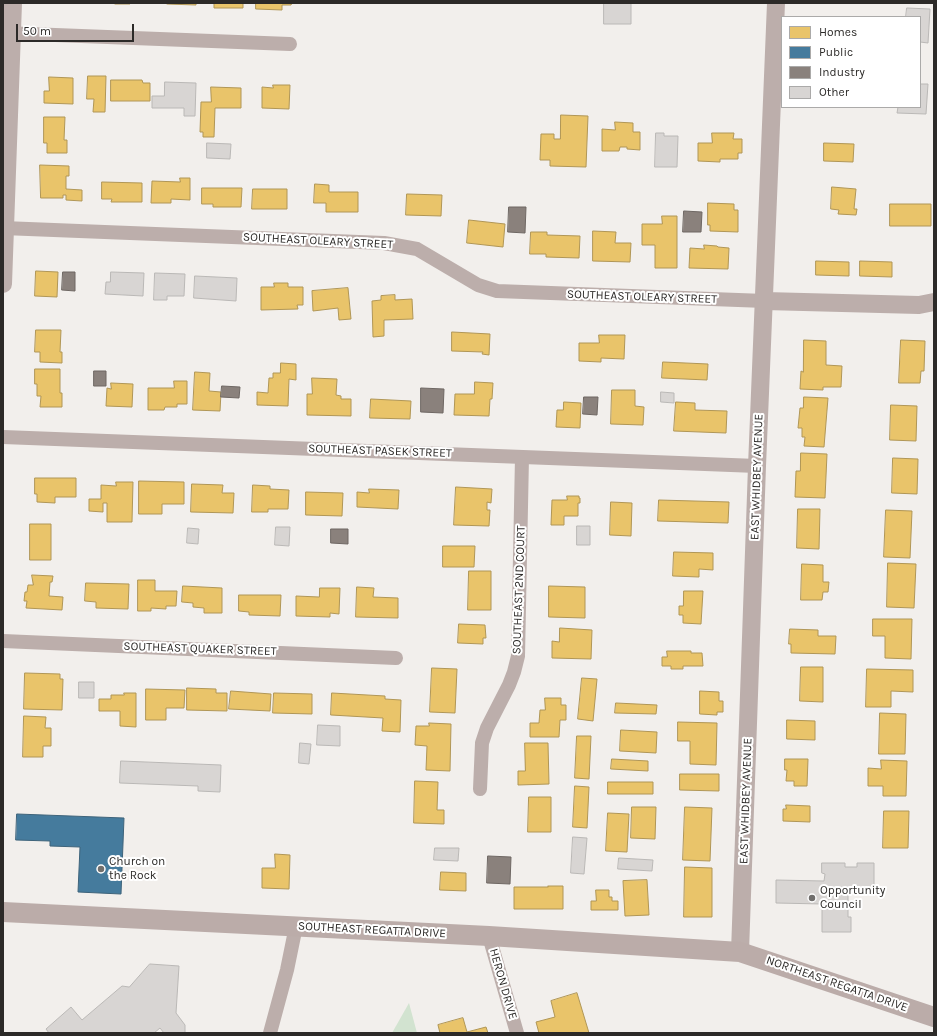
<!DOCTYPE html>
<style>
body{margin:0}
#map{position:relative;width:937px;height:1036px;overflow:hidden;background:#f2efec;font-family:Karla,sans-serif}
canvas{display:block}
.frame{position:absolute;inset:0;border:4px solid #2c2a28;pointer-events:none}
.legend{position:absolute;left:781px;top:16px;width:140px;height:92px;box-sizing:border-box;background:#fff;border:1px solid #abaaa9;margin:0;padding:5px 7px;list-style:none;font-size:12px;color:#2c2a28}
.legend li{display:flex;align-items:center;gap:8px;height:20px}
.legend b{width:20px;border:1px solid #abaaa9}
.scale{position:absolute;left:16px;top:24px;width:118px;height:18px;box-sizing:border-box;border:2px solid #2c2a28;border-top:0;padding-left:5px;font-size:12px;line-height:14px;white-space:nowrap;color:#2c2a28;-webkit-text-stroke:3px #fff;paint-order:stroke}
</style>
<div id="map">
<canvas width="937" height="1036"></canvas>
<div class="frame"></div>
<ul class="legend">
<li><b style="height:11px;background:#e9c46a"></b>Homes</li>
<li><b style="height:11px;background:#457b9d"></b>Public</li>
<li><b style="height:11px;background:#8a817c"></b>Industry</li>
<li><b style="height:11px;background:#d8d5d3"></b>Other</li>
</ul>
<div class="scale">50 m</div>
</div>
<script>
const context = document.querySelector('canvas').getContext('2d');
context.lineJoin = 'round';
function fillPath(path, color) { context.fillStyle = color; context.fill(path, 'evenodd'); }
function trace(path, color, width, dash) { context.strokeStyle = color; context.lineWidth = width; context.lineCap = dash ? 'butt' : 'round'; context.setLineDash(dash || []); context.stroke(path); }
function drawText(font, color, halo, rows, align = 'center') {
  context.font = font + ' Karla,sans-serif'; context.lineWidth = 4; context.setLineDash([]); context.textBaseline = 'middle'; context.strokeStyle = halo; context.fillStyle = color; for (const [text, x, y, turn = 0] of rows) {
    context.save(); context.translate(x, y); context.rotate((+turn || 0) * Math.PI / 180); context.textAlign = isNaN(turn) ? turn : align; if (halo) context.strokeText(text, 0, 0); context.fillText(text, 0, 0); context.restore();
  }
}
fillPath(new Path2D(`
 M409,1003L417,1033H392Z`), '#d2e3d0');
const homes = new Path2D(`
 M115,3H130V4H115Z
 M167,3H196V5L167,4Z
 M205,3H243V8H214V4Z
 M256,3H292L291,5H282V10L256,9Z
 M88,76H106L105,112H93L94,99H87Z
 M49,77L73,78V104L44,103V91H49Z
 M111,80H142L143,83H150V101H111Z
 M273,85H290L289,109L262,108V87L273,88Z
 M211,87L241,88V108H215L214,137H203V132H200L201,102H211Z
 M561,115L588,116L586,167L550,166V160H540L541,134H554V139H560Z
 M44,117H65L64,140H67V153H47V143H44Z
 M615,122L633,123V132H640V150L627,149V147H620L619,151H602V129L615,130Z
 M712,133H734L733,139H742V153H738V159H720V162L698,161V143H712Z
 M824,143L854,144L853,162L824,161Z
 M40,165L69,166V176H66V189L82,190V201L66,200V195H63V198H41Z
 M180,178H190V200L171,199V203H151L152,181L180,182Z
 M102,182L142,183V202H111L112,199H102Z
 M315,184L329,185V192H358V212H326V203H314Z
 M832,187L856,189L854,209H857L856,215L838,214L839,210L831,209Z
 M202,188H242L241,207H213V204H202Z
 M253,189H287V209H252Z
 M407,194L442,195L441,216L406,215Z
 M708,203L734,204V210H738V232L710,231V225H708Z
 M890,204H931V226H890Z
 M662,216H677V268H655V245H642V224H662Z
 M469,220L505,224L503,247L467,243Z
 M593,231L616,232L615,243H631L630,262L593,261Z
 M531,232H547V235L580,236L579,258L546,257V254H530Z
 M704,245L717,246L718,247L729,248L728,269L689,268L690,248L704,249Z
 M816,261L849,262V276L816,275Z
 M860,261L892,262V277L860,276Z
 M36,271L58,272L57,297L35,296Z
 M274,283H288V287H303V305H297L298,309L261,310V287H274Z
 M348,288L351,319L339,320L338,308L313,311L312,291Z
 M395,295V300L412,299L413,319L384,320V336L373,337L372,301L381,300V296Z
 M36,330H61L60,352H62V363L40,362V352H35Z
 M452,332L490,334L489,355L482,354L483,352L452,351Z
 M599,335H625L624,359L601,358V362L579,361V343H599Z
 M804,340L826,341V365L842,366L841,387H823V390L800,389L801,371L803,372Z
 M901,340L925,341L924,371H921L920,383H899Z
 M663,362L708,364L707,380L662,378Z
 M281,363L296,364V380L289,379L288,406L257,405V392L268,393L269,378H273V373H280Z
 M35,369H60V393H62V407H40L41,396H37V384H35Z
 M195,372L210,373L209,391L221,392L220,411L193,410Z
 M312,378L337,379L336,395L341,396V399H351V416L307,415V394H312Z
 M174,381H187V404H177V407H165L164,410H148V388H174Z
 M475,382L493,383L492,399H490L489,416L454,415L455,394H474Z
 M111,383L133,384L132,407L106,406L107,388L111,389Z
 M612,390H635V406L644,407L643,425L611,424Z
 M804,397L828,398L824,447L804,446L805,437H802V428H798L800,408H803Z
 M371,399L411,401L410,419L370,418Z
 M564,402L581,403L580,428L556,427L557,410H563Z
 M676,402L695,403V410L727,411L726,433L674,431Z
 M891,405L917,406L916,441L890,440Z
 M801,453L827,454L825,498L795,497L796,471H800Z
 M893,458L918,459L917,494L892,493Z
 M35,478H76V497H55V503L37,502V494H35Z
 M139,481L184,482V504H162V514H139Z
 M116,482H133L132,522H107V503H103V512L89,511V499H101V485L116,486Z
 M192,484L223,485L222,493H234L233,513L191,512Z
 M253,485L270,486V489L289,490L288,509H268V512H252Z
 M456,487L492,489L491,503L487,502V510H490L489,526L454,525Z
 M369,489L399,490L398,509L357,507V492L369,493Z
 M306,492L343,493L342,516L306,515Z
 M567,496H579V498H580V503H578V516H564V525H551L552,500H567Z
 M659,500L729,502L728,523L658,521Z
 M611,502L632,503L631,536L610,535Z
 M798,509H820L819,549L797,548Z
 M886,510L912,511L910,558L884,557Z
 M30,524H51V560H30Z
 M443,546H475L474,567H443Z
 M674,552L713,553V570L699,569V577L673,576Z
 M888,563L916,564L914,608L887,607Z
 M802,564L823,565V582H829L828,592H823L822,600H801Z
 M469,571H491V610H468Z
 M32,575L53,576L52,582H50L49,596L63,597L62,610L26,608L27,601H24L25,592H27L28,585H33Z
 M138,580H155V591H177L176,606H166V609L151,608V611H138Z
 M86,583L129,584L128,609L96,608V602L85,601Z
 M183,586L222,588V613H204V608L193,607V603L182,602Z
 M549,586L585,587V618L549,617Z
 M357,587L374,588L373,597L398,598V618L356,617Z
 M320,588H340L339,614L330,613V617L296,616V596L319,597Z
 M684,591H703L701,624L683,623V615H679V606H683Z
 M239,595H281L280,616L249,615V612L239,611Z
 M873,619H912L911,659L885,658V636H873Z
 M459,624L485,625L486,638H483V644L458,643Z
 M560,628L592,630L591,659L552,658V641L559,642Z
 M790,629L818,630V636H836L835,654L791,653V644H789Z
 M667,651H691V653H702L703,666H683V669H671V666H662V657H667Z
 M801,667H823V702L800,701Z
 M432,668L457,669L455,713L430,712Z
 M867,669L913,670V692L891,691V707H866Z
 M25,673L60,674V679H63L62,710L24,709Z
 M582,678L597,679L593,721L578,719Z
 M187,688L216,689V693H227V711L187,710Z
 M146,689L185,690L184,708H166V720H146Z
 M231,691L271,694L270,711L229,709Z
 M700,691L719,692V701H723V712H717V715L700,714Z
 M124,693H136V727L120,726V711H99V699H111V695H124Z
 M274,693L312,694V714L273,713Z
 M332,693L385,696V699L401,700L400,732L382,731L383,718L331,715Z
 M545,698H561V705H566V720H560L559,737H530V723H539L540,710H545Z
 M616,703L657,705L656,714L615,713Z
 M880,713L906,714L905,754H879Z
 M24,716L46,717L45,728H51V746H43V757H23Z
 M787,720L815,721V740L787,739Z
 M678,722L717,723L716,765L690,764V741H678Z
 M429,723L451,724L450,771L426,770L427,746L415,745L416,726H429Z
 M621,730L657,732L656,753L620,751Z
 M577,736H591L589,779L575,778Z
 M525,743H548L549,784L518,785V771H525Z
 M612,759L648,761V771L611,769Z
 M785,759H808L807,786H794V781H786L787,770H785Z
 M881,760L907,761L906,796H883V786H868V768L881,769Z
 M680,774H719V791L680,790Z
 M415,781L438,782L437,810H444V824L414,823Z
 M608,782H653V794H608Z
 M575,786L589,787L587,828L573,827Z
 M529,797H551V832H528Z
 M786,805L810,806V822L783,821V809H786Z
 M632,807H656L655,839L631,838Z
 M685,807L712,808L710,861L683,860Z
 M884,811H909L908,848H883Z
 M608,813L629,814L627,852L606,851Z
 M275,854L290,855L289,889L262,888V868H275Z
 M685,867L712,868V917H684Z
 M441,872L466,873V891L440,890Z
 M647,880L649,915L625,916L623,881Z
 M548,886H563V909H514V887H548Z
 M596,890H609V897H612V901H618V910H591V901H596Z
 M577,993L589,1033H539L536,1022L555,1017L551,1001Z
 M463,1018L467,1032L486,1027L488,1033H440L438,1025Z`);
fillPath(homes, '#e9c46a');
trace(homes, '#b09656', 1);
const public = new Path2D(`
 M17,814L124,818L121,894L78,892L80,847L50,846V841L16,840Z`);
fillPath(public, '#457b9d');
trace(public, '#3e637a', 1);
const industry = new Path2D(`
 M509,207H526L525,233L508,232Z
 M684,211L702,212L701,232H683Z
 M63,272H75V291L62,290Z
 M94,371H106V386H94Z
 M222,386L240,387L239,398L221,397Z
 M421,388L444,389L443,413L421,412Z
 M584,397H598L597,415L583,414Z
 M331,529H348V544L331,543Z
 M488,856L511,857L510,884L487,883Z`);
fillPath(industry, '#8a817c');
trace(industry, '#6e6763', 1);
const building = new Path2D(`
 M604,3H631V24H604Z
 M907,8L930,9L928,43L920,42V17H906Z
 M165,82L196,83L195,116H184V108H152V96H164Z
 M920,84H928L926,114L897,113L898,107H920Z
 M656,133H664V136H678L677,167H655Z
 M207,143L231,144L230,159L207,158Z
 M111,272L144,273L143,296L105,294L106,282H110Z
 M155,273L185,274L184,296H167V300H154Z
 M195,276L237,278L236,301L194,298Z
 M661,392L674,393V403L661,402Z
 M577,526H590V545H577Z
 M276,527H290L289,546L275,545Z
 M188,528L199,529L198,544L187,543Z
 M79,682H94V698H79Z
 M318,725L340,726V746L317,745Z
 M300,743L311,744L309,764L299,763Z
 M121,761L221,765L220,792L198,791V786L120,783Z
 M573,837L587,838L584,874L571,873Z
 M435,848H459L458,861L434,860Z
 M619,858L653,860L652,871L618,869Z
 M822,863H845V867H857V863H874V893L848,892V917H851V932H822V904L776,903V880L824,881L825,874L822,873Z
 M150,964L179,966L176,1013L185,1025V1033H164L160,1028L154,1033H49L46,1029L71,1007L82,1020L122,986L129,987Z`);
fillPath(building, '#d8d5d3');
trace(building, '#bab8b6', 1);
trace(new Path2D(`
 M3,33L290,44
 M3,228L384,243L417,249L478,285L497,291L765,301
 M3,437L757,466
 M3,641L396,658
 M480,789L482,743L487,728L509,685L514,672L518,656L522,457
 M489,936L517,1033
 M270,1033L287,970L296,926`), '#bcaeab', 14);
trace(new Path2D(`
 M3,284L13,3
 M765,301L919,305L934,302
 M740,952L757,466L776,3`), '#bcaeab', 18);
trace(new Path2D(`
 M3,912L489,936L740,952L934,1017`), '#bbaca9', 20);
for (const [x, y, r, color] of [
 [101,869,4,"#716f6d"],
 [812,898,4,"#716f6d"]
]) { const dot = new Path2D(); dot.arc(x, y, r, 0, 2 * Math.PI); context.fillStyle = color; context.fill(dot); trace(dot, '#fff', 1.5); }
drawText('12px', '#2c2a28', '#fff', [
 ["SOUTHEAST OLEARY STREET",318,241,3],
 ["SOUTHEAST OLEARY STREET",642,297,2],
 ["SOUTHEAST PASEK STREET",380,451,2],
 ["EAST WHIDBEY AVENUE",757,477,-88],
 ["SOUTHEAST 2ND COURT",519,590,-88],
 ["SOUTHEAST QUAKER STREET",200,649,2],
 ["EAST WHIDBEY AVENUE",746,801,-88],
 ["SOUTHEAST REGATTA DRIVE",372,930,3],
 ["HERON DRIVE",503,984,74],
 ["NORTHEAST REGATTA DRIVE",837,984,19]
]);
drawText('12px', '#2c2a28', '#fff', [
 ["Church on",109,862],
 ["the Rock",109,876],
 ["Opportunity",820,891],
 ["Council",820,905]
], 'left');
</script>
